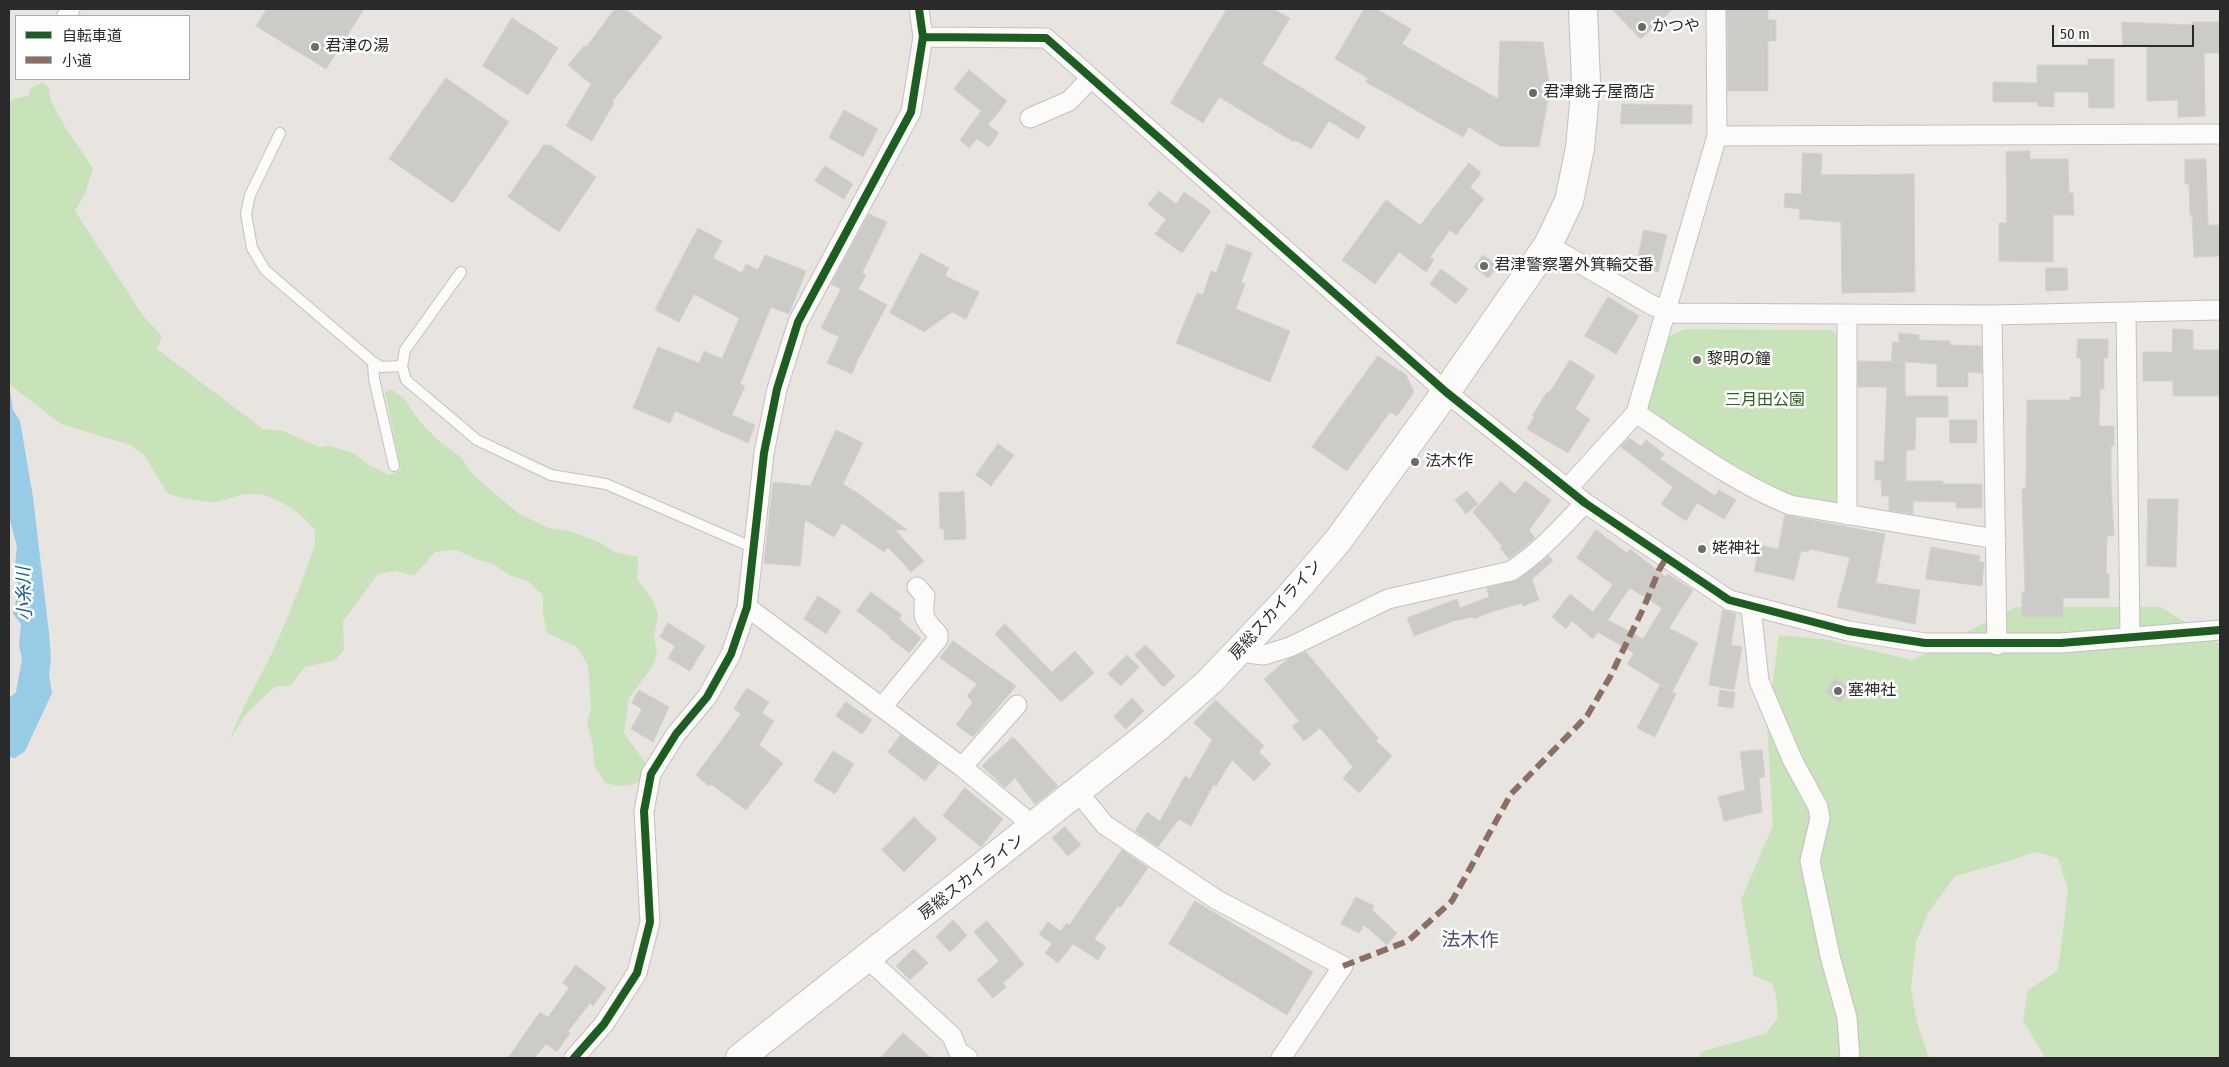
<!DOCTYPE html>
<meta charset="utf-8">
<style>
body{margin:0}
#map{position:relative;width:2229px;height:1067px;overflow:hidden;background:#e8e5e0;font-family:"Fira Sans Condensed","Noto Sans JP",sans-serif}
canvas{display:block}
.frame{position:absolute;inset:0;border:10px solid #2a2a2a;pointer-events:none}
.legend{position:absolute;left:15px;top:15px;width:175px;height:65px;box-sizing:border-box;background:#fff;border:1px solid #aaa;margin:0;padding:6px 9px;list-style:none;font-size:15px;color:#2a2a2a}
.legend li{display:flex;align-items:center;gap:10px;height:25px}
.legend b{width:25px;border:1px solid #aaa}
.scale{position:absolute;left:2052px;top:25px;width:142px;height:22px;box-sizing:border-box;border:2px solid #2a2a2a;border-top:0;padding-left:6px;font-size:15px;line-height:18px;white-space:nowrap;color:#2a2a2a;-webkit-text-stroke:4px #fff;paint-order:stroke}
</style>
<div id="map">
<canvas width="2229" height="1067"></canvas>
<div class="frame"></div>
<ul class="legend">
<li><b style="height:6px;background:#1b5e20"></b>自転車道</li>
<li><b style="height:6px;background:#8d6e63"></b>小道</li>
</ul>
<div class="scale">50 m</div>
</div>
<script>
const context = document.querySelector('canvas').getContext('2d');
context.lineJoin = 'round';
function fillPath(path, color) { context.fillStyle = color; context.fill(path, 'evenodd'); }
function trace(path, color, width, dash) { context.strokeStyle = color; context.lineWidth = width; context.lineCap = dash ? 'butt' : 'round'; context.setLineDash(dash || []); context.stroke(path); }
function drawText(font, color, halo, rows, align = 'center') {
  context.font = font + ' "Fira Sans Condensed","Noto Sans JP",sans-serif'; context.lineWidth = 5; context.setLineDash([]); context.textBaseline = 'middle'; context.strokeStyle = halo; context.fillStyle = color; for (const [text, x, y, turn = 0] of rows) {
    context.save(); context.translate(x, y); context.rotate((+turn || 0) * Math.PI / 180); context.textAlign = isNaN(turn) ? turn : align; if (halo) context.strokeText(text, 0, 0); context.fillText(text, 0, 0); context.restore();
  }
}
fillPath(new Path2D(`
 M43,82L49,88L51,101L65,127L93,168L85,193L75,211L144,317L162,336L157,349L263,429L283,431L319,447L330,446L353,453L369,465L389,475L401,470L385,392L391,389L404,398L420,422L440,442L461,457L472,474L519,514L549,528L568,531L597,541L615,552L638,557L637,579L654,602L658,616L654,636L657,654L652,667L629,698L624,733L645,762L644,774L636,784L620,786L605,783L594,765L593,745L587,722L591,709L588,665L577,647L547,633L543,613V596L528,581L509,575L492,563L479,560L456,550L435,552L414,576L396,571L378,574L343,621L344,649L336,660L305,667L291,685L275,687L265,696L245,715L230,740C242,704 264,674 278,639C292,608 304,576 315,545V530C300,512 274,492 248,494C236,495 225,501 214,502C198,502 183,498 168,494L144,455L130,445L61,424L9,384V104L11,100L29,95L31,88Z
 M1685,329L1832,330L1838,338L1840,496L1833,506L1777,493L1652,419L1646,410L1668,337Z
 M2016,607H2161L2220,644V1058H2045L2023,1020L2028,990L2058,970L2068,890L2058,858L2035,852L2009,861L1955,876L1928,913L1916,942L1911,988L1917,1022L1929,1058H1700V1052L1765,1034L1778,1018L1776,996L1772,983L1754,976L1741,900L1773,825L1767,724L1779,635L1823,639L1912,660Z`), '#c8e2ba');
fillPath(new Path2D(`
 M9,384L13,410L20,421L33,497L49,633L51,659L49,675L52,693L25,751L15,758L9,757V698L16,692L22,659L19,645L21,624L13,614L19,588L14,572L17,547L9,516Z`), '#97cbe6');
const building = new Path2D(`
 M267,9H364L326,69L256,26Z
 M615,9H625L662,37L612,102L614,103L592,141L566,126L591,84L568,65L584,46L586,47Z
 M1227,9H1273L1290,18L1262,64L1366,127L1358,139L1329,121L1311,149L1295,140L1294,142L1219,97L1203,123L1171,103Z
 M1364,9H1376L1411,29L1402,44L1498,99L1500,41L1543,42L1550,90L1539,147L1500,146L1469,127L1463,137L1366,82L1368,78L1335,59Z
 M1612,9H1673L1641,39Z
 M1727,9H1768V20H1776V41H1768V91H1728Z
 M512,18L558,48L528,95L483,66Z
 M2122,22L2192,25V22H2220V53H2204L2205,116L2178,117V100L2147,101V46H2123Z
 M2088,59H2114V108H2089L2088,92H2054V107L2038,106V102H1993V82L2037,83V65H2088Z
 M969,70L1007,101L988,125L999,133L989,147L977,139L969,148L960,140L981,111L954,89Z
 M446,78L509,122L453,203L389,159Z
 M1622,104L1692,105V124H1621Z
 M844,110L878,129L863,157L829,138Z
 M544,145H550L596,177L559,232L508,197Z
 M2030,151V159H2068L2069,193H2073L2074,215H2053V262L1999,261V223H2007L2006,152Z
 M1803,153L1822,154L1821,175L1914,174L1915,292L1842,293L1841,222L1799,219L1800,209L1784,207L1785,193L1801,194Z
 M2206,159L2208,225H2220V256L2194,257L2192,215H2190L2189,184H2185V160Z
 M1469,163L1481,173L1470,187L1484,199L1456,235L1450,230L1430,257L1434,260L1426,272L1399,252L1375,284L1342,260L1386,200L1420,225Z
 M825,166L853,184L844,199L815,181Z
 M1159,191L1176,204L1184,192L1211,211L1182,253L1155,234L1166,219L1148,205Z
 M869,214L887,222L862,273L866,275L858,289L887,305L857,361L852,374L827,363L839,337L821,328L841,289L831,284Z
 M698,228L722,241L713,258L742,273L746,264L758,270L765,255L806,271L789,314L771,307L740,384L745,386L732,415L755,425L748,443L675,411L670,423L633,408L658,347L699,363L704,351L722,359L739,318L694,294L679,322L655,310Z
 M1644,230L1667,235L1658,272L1636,266Z
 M1227,244L1252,253L1241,282L1245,284L1236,309L1290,331L1270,382L1176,343L1197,293L1203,295L1211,271L1216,273Z
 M921,253L949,268L945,276L979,292L966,319L952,312L924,332L890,313Z
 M1483,255L1498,266L1488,278L1474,267Z
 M2046,268H2067L2068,290L2046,291Z
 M1441,269L1468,289L1456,304L1430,284Z
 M1608,297L1639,316L1616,354L1585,336Z
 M2173,329L2193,330V350H2220V396H2173V381H2143V352H2172Z
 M1899,333L1919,335V340L1950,341V345L1981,346L1982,373L1968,372V387H1937V364L1891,361L1893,342L1899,343Z
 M2078,339H2108V358H2104V389H2100L2099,426H2114V446H2111V484L2114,536H2107L2106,574H2109V598H2063V617H2022V592H2025L2022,489H2026L2027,400H2070V397H2081V358H2077Z
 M1378,356L1406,375L1414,392L1397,416L1390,412L1347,471L1312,447Z
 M1570,360L1595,376L1575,409L1590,419L1568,453L1527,429L1534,417L1532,416L1547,392L1549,393Z
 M1858,361L1905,362V396H1948V417H1916L1915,450H1906V481H1943V484H1982V508H1956V502L1913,501V514L1889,510V496H1882L1881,480H1875V461H1884L1887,387H1858Z
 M1950,420H1977V443H1950Z
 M836,430L863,443L843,484L859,494L907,530H895L924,561L911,572L888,547L884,552L842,523L834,537L805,520L800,566L764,563L773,482L810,486Z
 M1629,438L1641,446L1646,440L1664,454L1660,459L1715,496L1719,490L1736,500L1724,519L1697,503L1686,521L1661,504L1673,487L1621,447Z
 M998,444L1014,455L991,486L976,475Z
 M1501,481L1515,494L1525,481L1551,500L1529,530L1535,538L1509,559L1500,548L1502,546L1473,512Z
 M1467,491L1478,504L1466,514L1455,500Z
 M964,492L966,539L944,540V529H940L939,493Z
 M2148,499H2178L2176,567L2147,566Z
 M1785,515L1885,534L1876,583L1920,590L1915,624L1837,607L1850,558L1847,557L1809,549L1808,552L1801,551L1794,580L1754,571L1760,545L1778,549Z
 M1596,530L1627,553L1630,549L1666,577L1668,574L1693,590L1669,628L1698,643L1672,692L1676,694L1655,737L1637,728L1660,685L1672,692L1627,664L1634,653L1598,632L1593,639L1572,621L1566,629L1552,617L1570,594L1593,612L1613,585L1577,558ZM1630,588L1662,608L1643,639L1608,620Z
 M1931,547L1980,556L1979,562H1984L1982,586L1926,579Z
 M1549,556L1553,561L1532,579L1539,600L1523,606L1522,603L1491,612L1474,619L1473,617L1453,621L1414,636L1407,618L1457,599L1460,608L1489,597L1487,588L1517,580Z
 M871,592L902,615L899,619L921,638L909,653L889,637L890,636L857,611Z
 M818,596L841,611L826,634L804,619Z
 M1723,610L1736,614L1731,645L1742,647L1734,690L1709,685Z
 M668,623L705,646L690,671L668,658L675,646L660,637Z
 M1005,624L1052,672L1075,651L1094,673L1061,702L995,634Z
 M953,641L1016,686L973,737L956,725L973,702L967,696L977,684L940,658Z
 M1146,645L1175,676L1163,687L1135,655Z
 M1306,652L1378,738L1376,741L1392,756L1359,793L1343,778L1353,767L1320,728L1304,741L1292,726L1299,721L1264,679L1288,659Z
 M1127,655L1139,667L1121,686L1108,674Z
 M1835,678L1850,689L1840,703L1826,692Z
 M747,688L769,702L762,713L774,721L759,745L783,763L746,810L711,784L709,786L696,775L741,714L734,709Z
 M639,690L669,707L653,742L631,729L642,709L632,703Z
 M1720,690L1735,692L1733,708L1718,706Z
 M1132,698L1144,711L1126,729L1114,717Z
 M1216,700L1264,746L1259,752L1271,764L1254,781L1232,760L1216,786L1214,784L1191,826L1179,819L1158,847L1135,831L1147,812L1160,821L1185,776L1190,779L1212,740L1194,723Z
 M846,702L872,720L862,734L836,716Z
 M901,735L939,764L925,781L888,752Z
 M1013,737L1058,786L1035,804L1015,778L1005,788L982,766Z
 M1762,750L1765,777L1759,778L1762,812L1724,821L1718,797L1745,790L1740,752Z
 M833,751L854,764L835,794L814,781Z
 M965,788L1003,819L981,847L943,816Z
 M914,817L937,839L904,872L882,850Z
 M1065,827L1081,845L1068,856L1052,838Z
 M1122,850L1148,868L1120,908L1118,906L1094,939L1106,947L1098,960L1073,944L1058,963L1045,953L1052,944L1039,934L1048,922L1060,931L1067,923L1069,925Z
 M1356,897L1374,906L1372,910L1397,933L1387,945L1364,925L1359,933L1341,924Z
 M1195,901L1313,972L1287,1015L1169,944Z
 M953,920L967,935L950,952L936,937Z
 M987,921L1024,964L1003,983L1006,987L993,998L977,980L999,961L974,932Z
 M914,949L928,963L910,980L896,966Z
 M576,965L606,988L593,1006L590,1003L568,1031L570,1033L557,1052L546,1044L534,1058H508L540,1012L548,1017L569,988L563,983Z
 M903,1033L931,1058H881Z`);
fillPath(building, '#cdcbc7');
trace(building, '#d3d0cc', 1);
const service = new Path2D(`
 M280,133L250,195L246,214L252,248L265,270L373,362L381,367L402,366
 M461,272L405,350L402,366L406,380L477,440L551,475L606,484L754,548
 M373,362L374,379L394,466`);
const minor = new Path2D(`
 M67,16L70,9
 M923,37L1046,38L1446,392L1585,503L1729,600L1848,631L1925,643H2061L2220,630
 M1030,118L1069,101L1091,78
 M1717,136L2220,134
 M1548,245L1650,304L1670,313L1992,315L2220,310
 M1847,314V515
 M2126,314L2130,637
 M1992,315L1997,645
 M1636,413C1686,446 1735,483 1790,505L1996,539
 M1567,489L1636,413L1717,136L1716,9
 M747,607L962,767L1035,827
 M1751,607L1759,681L1792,759L1818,807L1820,818L1810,861L1830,956L1847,1018L1850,1058
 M1238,652L1264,655L1290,647L1388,599L1511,571C1539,553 1562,527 1585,503
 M882,707L938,639V634C923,619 922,617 925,596L917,587
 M962,767L1017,705
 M1078,792L1105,825L1217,900L1343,966L1281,1058
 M868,959L952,1036L958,1051L968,1058
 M574,1058L604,1024L637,973L650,922L644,811L651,774L676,734L707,697L731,654L747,607L764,453L777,389L798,322L911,112L923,37L919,9`);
const secondary = new Path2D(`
 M740,1058L1152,732L1209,682L1286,601L1337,542L1446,392L1548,245L1569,201L1580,148L1586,82L1583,9`);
trace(service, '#c2c1c1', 12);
trace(minor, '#c2c1c1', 21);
trace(secondary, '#c2c1c1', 30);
trace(service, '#fcfbfa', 10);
trace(minor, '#fcfbfa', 19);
trace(secondary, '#fcfbfa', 28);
trace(new Path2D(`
 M1343,966L1408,941L1452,901L1511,794L1587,716L1610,677L1644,607L1659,570L1666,558`), '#8d6e63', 6, [12, 6]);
trace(new Path2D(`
 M923,37L1046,38L1446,392L1585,503L1729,600L1848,631L1925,643H2061L2220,630
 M574,1058L604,1024L637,973L650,922L644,811L651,774L676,734L707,697L731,654L747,607L764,453L777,389L798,322L911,112L923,37L919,9`), '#1b5e20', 8);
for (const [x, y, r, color] of [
 [1642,27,5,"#6c6b6a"],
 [315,47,5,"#6c6b6a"],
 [1533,93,5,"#6c6b6a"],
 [1484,266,5,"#6c6b6a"],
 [1697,360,5,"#6c6b6a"],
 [1415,462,5,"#6c6b6a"],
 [1702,549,5,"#6c6b6a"],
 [1838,691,5,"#6c6b6a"]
]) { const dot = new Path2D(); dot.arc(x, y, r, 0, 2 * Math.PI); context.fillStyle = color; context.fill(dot); trace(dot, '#fff', 2); }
drawText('16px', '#2a2a2a', '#fff', [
 ["かつや",1652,27],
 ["君津の湯",325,47],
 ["君津銚子屋商店",1543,93],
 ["君津警察署外箕輪交番",1494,266],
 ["黎明の鐘",1707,360],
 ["法木作",1425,462],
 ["姥神社",1712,549],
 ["塞神社",1848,691]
], 'left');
drawText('16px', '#26631d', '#fff', [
 ["三月田公園",1765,401]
]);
drawText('16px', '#2a2a2a', '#fff', [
 ["房総スカイライン",1276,610,-48],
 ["房総スカイライン",972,877,-38]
]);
drawText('italic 18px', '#145d93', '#fff', [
 ["小糸川",25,594,-92]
]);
drawText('19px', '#4c5178', '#fff', [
 ["法木作",1470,941]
]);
</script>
